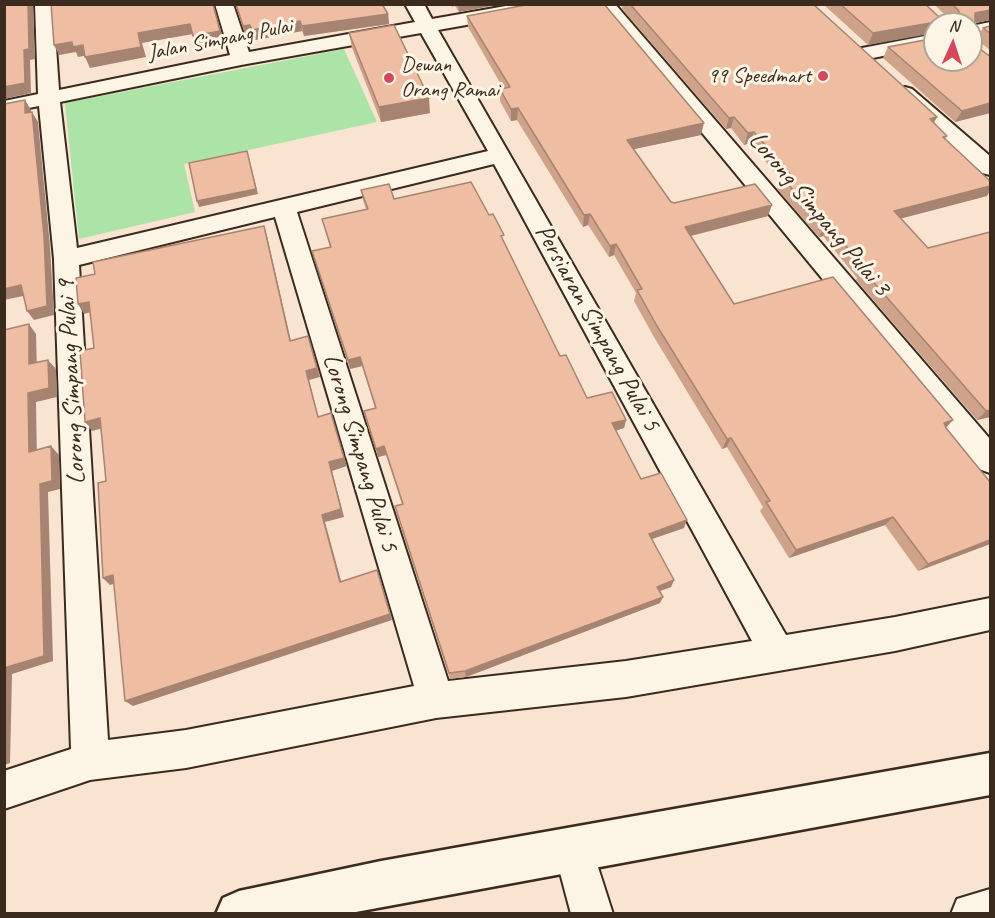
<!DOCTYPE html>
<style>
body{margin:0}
#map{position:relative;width:995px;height:918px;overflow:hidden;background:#f8e4d1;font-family:Caveat,sans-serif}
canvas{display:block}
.frame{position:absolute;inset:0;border:6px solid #3b2a1e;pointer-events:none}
.north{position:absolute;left:923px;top:12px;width:60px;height:60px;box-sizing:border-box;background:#fcf5e5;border:2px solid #afa495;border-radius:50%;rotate:3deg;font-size:16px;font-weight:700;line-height:24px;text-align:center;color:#3b2a1e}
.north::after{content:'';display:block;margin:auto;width:21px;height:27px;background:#d1495b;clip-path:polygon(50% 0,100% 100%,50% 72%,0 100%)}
</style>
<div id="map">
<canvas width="995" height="918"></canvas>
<div class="frame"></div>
<div class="north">N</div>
</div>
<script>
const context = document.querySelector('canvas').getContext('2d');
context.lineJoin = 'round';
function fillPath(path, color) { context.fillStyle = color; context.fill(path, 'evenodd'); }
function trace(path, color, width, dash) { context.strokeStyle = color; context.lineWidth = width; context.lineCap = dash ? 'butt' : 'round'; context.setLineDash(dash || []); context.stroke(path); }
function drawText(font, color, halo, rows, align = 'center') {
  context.font = font + ' Caveat,sans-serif'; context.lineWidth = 6; context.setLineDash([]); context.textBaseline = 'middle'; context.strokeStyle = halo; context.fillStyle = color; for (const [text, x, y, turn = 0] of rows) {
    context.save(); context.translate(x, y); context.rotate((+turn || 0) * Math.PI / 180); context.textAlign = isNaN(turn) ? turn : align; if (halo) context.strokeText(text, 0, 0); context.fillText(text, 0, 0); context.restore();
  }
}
fillPath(new Path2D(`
 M344,49L377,122L184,164L195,212L79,239L65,103Z`), '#ace3a7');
const minor = new Path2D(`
 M35,4H53L59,90L230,55L215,4H233L249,52L415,22L405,4H424L432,19L517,4H560L558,8L551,10L438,30L786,635L895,617L990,598V630L895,651L626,697L436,718L186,768L90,780L4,809V771L71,749L54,259L39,106L4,113V101L38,94ZM421,33L488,151L77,248L60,102L241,65ZM494,164L752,641L626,661L448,681L297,212ZM275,217L414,686L186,730L108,740L79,265Z
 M596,4H615L990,439V473L979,469Z
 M990,22V34L971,38V26Z
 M935,34V46L862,60L855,58L852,54L855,50L862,48Z
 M905,87L912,89L990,156V175L982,173L898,97L895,93L898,89Z
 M574,830L588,836L613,914H571L554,850L560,836Z
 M990,889V914H951L957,899Z`);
const major = new Path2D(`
 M990,753V795L345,914H216L223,898L239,891L381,861Z`);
trace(minor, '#3b2a1e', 4);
trace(major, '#3b2a1e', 5);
fillPath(minor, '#fcf5e5');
fillPath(major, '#fcf5e5');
fillPath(new Path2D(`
 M235,4H382L388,14L389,24L304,36L302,31L255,40L253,35L246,37Z
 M451,4H501L459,12L455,6L452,7Z
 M623,4H813L937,117L934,123L947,136L945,139L987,196L901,218L990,417L977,420L856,280L857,278L823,236L819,237L777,189L781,180L750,143L744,145L731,128L726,129L622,9Z
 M823,4H925L939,17L945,15L934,4H990V20L975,23V45L990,113L955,122L883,58L888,47L935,60L971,24H935L868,45Z
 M467,16L701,135L634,149L671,202L674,203L768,216L691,236L734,304L946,428L990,544L918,571L885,525L789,558L760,511L763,507L727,447L722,449L654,337L634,301L636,293L614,255L609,257L588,225L583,227L517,120L511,121L500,101V89L503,88L468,27Z
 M990,26V50L976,39L983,28Z
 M349,33L430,113L381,122L352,48Z
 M361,190L394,199L489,215L504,242L560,356L587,398L626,420L624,428L616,431L641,479L684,528L652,539L674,580L671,587L660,591V603L466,677L450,679L397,514L395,506L402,504L386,455L378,457L366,420L364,411L375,408L362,366L350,369L315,261L330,247L322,219L366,209L363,200Z`), '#cea38a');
fillPath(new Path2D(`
 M28,4H33L35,59L30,60L31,93L4,99V87L24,50Z
 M213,4L224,41L197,46L193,36Z
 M458,4H501L459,12Z
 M990,10V20L971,24L975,13Z
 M388,14L389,24L304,36L302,26Z
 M300,21L302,31L255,40L252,30Z
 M942,21L941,24H935V33L868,45L873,33Z
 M190,24L193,34L142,43L146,57L90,68L85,57L138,33Z
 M250,25L253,35L246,37L243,26Z
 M72,42L83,45L88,55L78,57L76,52L59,55L54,45Z
 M429,98L430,113L381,122L379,107Z
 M25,100L31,110V123L25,113Z
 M990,103V113L955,122L962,111Z
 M518,108L517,120L511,121V109Z
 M32,112L38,122L50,246L54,315L34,320L27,311Z
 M734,117L731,128L726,129L729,118Z
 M937,117L930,128V119Z
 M704,123L701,135L625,151L627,140Z
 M754,132L750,143L744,145L748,133Z
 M247,151L258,194L199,207L197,201Z
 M990,186V191L987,196L888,222L894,211Z
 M772,205L768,216L682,238L685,227Z
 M590,214L588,225L583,227L584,215Z
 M829,225L823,236L819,237L824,226Z
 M264,226L267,236L293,350L290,341Z
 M616,244L614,255L609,257L610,246Z
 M21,285L28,295L4,300V289Z
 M89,302L95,311L84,314L78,304Z
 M29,324L36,334L37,373L29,364Z
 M308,336L320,377L309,380L321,426L306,371Z
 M360,357L362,366L350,369L348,360Z
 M48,360L56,369L57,397L36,402L37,461L29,452L28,393Z
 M990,410V417L977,420L986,411Z
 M331,413L347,466L332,471L344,517L325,522L343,588L340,582L322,515L329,462Z
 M100,418L107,427L92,431L85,422Z
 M626,420L624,428L610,432L612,423Z
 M953,420L944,430V423Z
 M731,438L727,447L722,449L727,439Z
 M51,446L59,455L60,489L48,492L53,661L12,674L10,763L4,765V668L40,484Z
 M384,446L386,455L378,457L376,449Z
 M893,517L885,525L789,558L796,550Z
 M687,520L684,528L646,541L649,534Z
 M990,540V544L918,571L928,564Z
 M377,570L392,620L133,706L125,701Z
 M113,575L120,582L110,585L103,578Z
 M674,580L671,587L654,593L657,587Z
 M663,597L660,603L466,677L465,671Z`), '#a78471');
const building = new Path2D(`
 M4,4H28L29,49L24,50L25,83L4,87Z
 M51,4H213L220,31L193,36L190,24L138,33L141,47L85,57L83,45L73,47L72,42L54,45Z
 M236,4H382L388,14L302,26L300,21L252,30L250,25L243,26Z
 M531,4H604L704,123L627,140L671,202L674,203L755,184L772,205L685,227L734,304L833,277L953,420L944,423L946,428L990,482V540L928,564L893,517L796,550L766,502L770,501L731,438L727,439L657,326L637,290L642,289L616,244L610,246L590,214L584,215L518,108L511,109L500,89L510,87L467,16Z
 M630,4H813L937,117L930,119L947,136L943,137L990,181V186L894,211L928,248L990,232V410L986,411L862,269H865L829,225L824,226L782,177L791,175L754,132L748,133L734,117L729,118Z
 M840,4H925L939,17L943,15L959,14V11L952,4H990V10L975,13V45L988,55L990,56V103L962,111L888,47L935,38V60H971V24H942V21L873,33Z
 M394,25L429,98L379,107L349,33Z
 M990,26V33L983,28Z
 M25,100V113L32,112L44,236L47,306L27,311L21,285L4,289V104Z
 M247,151L256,189L197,201L189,163Z
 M471,182L489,215L493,214L504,235L501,236L560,356L566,355L587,398L612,392L626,420L612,423L641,479L661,473L687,520L649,534L674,580L657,587L663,597L465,671L449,673L395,506L403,504L384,446L376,449L364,411L376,408L360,357L348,360L312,251L331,247L322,219L368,209L361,190L389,184L394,199Z
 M264,226L290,341L308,336L317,368L306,371L318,417L331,413L344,458L329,462L341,509L322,515L340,582L377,570L390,614L125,701L113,575L103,578L98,483L106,481L100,418L85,422L80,351L94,348L89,302L78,304L76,278L95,274L93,262Z
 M29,324V364L48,360L49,388L28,393L29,452L51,446L52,481L40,484L44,656L4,668V330Z`);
fillPath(building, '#efbda1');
trace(building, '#a78471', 1.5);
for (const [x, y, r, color] of [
 [823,76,6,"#d1495b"],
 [389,78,6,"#d1495b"]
]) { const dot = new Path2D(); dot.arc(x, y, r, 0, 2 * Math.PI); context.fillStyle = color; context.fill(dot); trace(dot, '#fcf5e5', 2); }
drawText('22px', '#3b2a1e', '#fcf5e5', [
 ["Jalan Simpang Pulai",220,40,-11]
]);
drawText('22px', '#3b2a1e', '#fcf5e5', [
 ["Dewan",401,65],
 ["Orang Ramai",401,90],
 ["99 Speedmart",811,76,"right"]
], 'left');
drawText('26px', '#3b2a1e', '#fcf5e5', [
 ["Lorong Simpang Pulai 3",819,214,50],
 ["Persiaran Simpang Pulai 5",597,328,61],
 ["Lorong Simpang Pulai 9",72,382,-93],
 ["Lorong Simpang Pulai 5",360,453,73]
]);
</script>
